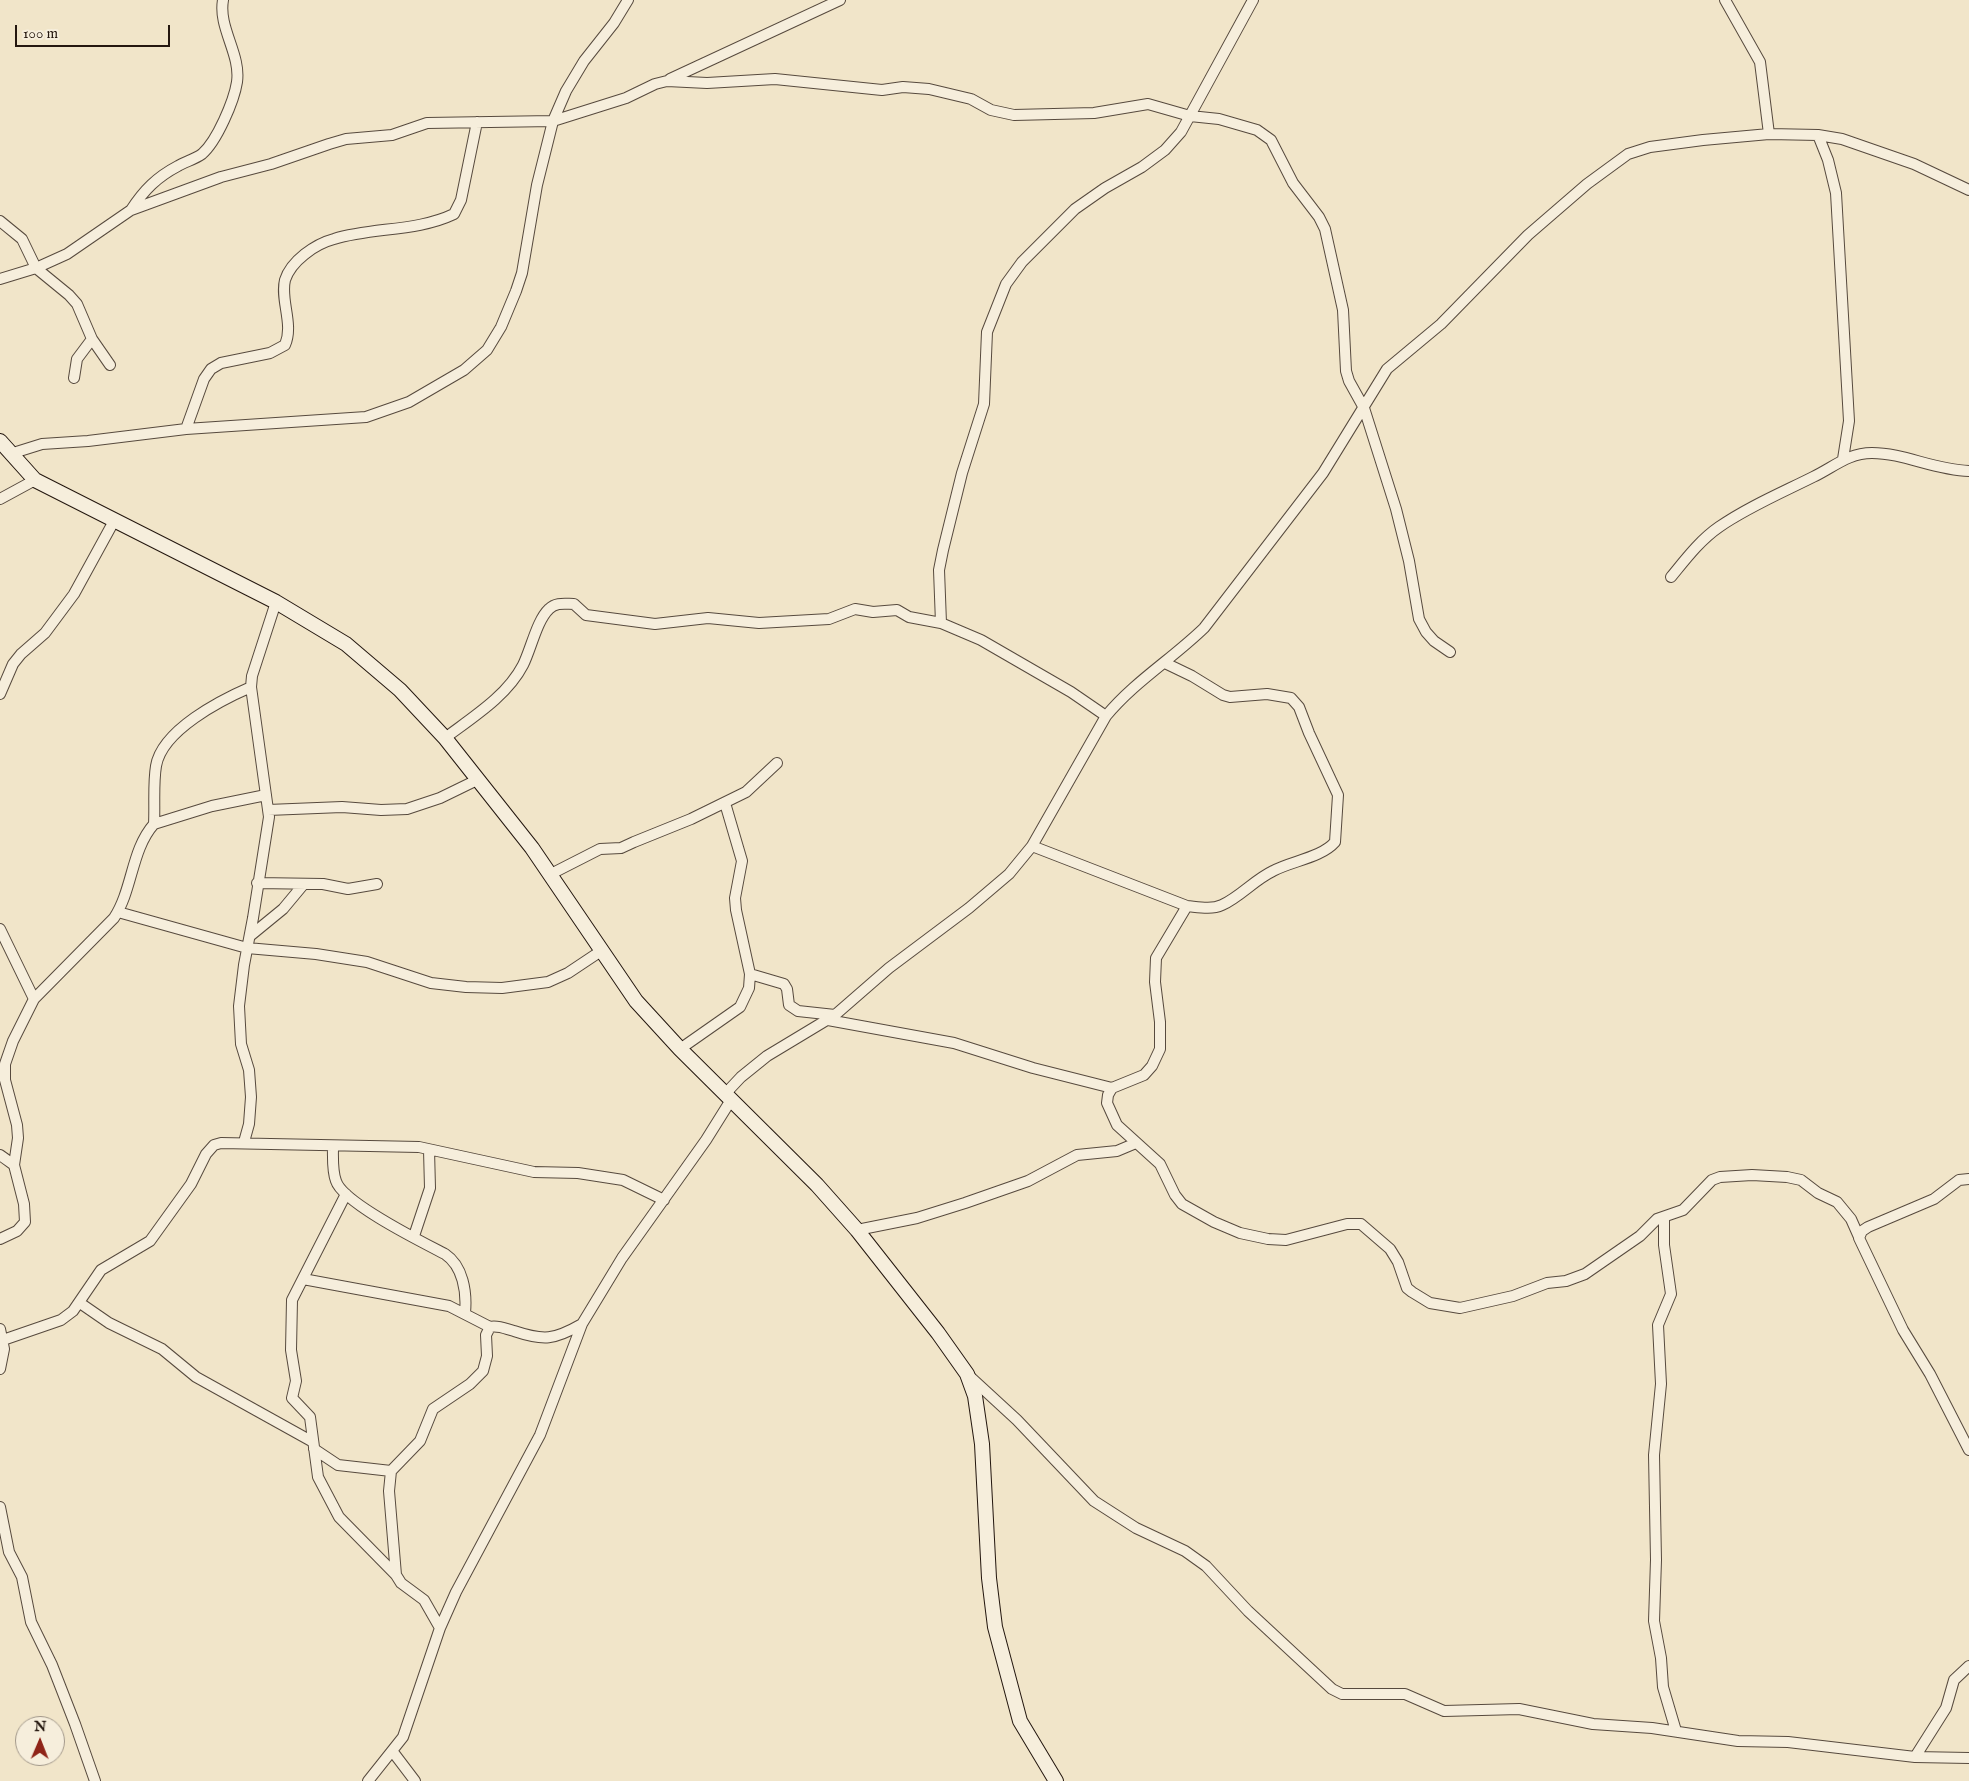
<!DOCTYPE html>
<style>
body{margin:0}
#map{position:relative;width:1969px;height:1781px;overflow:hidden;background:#f1e5c9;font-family:"IM FELL English",serif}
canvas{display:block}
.north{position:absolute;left:15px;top:1716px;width:50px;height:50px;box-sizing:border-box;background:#f6eedc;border:1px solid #a2988a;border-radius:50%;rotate:1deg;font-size:14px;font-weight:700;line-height:20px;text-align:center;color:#24170f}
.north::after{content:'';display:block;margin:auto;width:18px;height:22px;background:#8f2418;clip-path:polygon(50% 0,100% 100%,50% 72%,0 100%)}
.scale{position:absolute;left:15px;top:25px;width:155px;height:22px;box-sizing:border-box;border:2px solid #24170f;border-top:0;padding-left:6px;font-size:15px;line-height:18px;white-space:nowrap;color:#24170f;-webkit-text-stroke:4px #f6eedc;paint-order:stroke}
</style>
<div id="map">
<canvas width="1969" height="1781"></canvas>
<div class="north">N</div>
<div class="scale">100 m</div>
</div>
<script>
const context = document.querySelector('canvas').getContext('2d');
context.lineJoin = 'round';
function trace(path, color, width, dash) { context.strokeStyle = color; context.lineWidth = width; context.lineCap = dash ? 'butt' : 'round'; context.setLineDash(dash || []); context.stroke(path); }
const street = new Path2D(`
 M1725,0L1760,62L1769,134
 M670,79L840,0
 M1818,135L1828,160L1836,193L1849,421L1843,459
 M131,210C144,190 157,177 178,166C185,162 195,159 202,154C217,141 234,101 237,82C241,54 218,28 223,0
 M0,221L22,239L36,268L69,295L77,304L92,339L110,365
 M0,279L36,268L67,254L131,210L221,177L271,164L329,144L346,139L392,135L427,123L553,121L626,98L655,84L667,81L707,83L775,79L882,90L903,87L929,89L971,99L991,110L1014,115L1094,113L1148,104L1190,116L1219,119L1257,130L1271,140L1293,183L1319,217L1325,229L1343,310L1346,371L1349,381L1364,408L1396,509L1409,561L1419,619L1426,632L1434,641L1450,652
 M74,378L77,359L92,339
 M186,429L204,379L211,369L221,363L270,353L285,345C294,324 280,300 285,280C291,261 315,244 334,239C373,227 416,232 454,214L461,200L477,122
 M10,454L42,444L88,441L186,429L366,417L409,402L464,370L487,350L501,327L516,291L522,273L537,185L553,121L566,91L584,61L614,23L628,0
 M0,499L35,480
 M1671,577C1685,560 1700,540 1719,527C1748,507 1781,493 1813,477C1834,467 1848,453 1872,453C1904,453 1934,470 1969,471
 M941,623L939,570L943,550L962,473L984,404L987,332L1006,284L1022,262L1075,209L1105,188L1142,167L1165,150L1181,132L1253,0
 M0,694L13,664L21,654L45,633L74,594L114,521
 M445,738C473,717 507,696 523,665C531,649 537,620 549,609C556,602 565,604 574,604L586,615L655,624L708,618L759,623L829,619L855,609L873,612L897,610L909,617L941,623L981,640L1071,692L1106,716
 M268,810L342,807L381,810L407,809L440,798L479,779
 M154,824C155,805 153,784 156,766C162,730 221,700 251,687
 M1032,846L1187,906C1198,907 1211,910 1222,905C1240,897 1254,880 1273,871C1291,861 1321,858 1335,842L1338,795L1309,733L1299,707L1291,698L1267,694L1230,697L1223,695L1192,676L1165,663
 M549,875L600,849L621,848L634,842L691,819L746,792L777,763
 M257,883L323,884L348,889L377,884
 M1187,906L1156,958L1155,982L1160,1022V1049L1152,1066L1144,1075L1112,1088L1108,1095L1107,1103L1117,1125L1160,1164L1175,1195L1182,1204L1214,1222L1240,1233L1268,1239L1286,1240L1347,1224H1361L1390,1249L1398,1262L1407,1288L1412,1292L1430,1303L1460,1308L1513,1296L1547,1283L1566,1281L1585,1274L1640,1236L1657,1219L1683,1210L1712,1180L1720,1177L1752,1175L1787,1177L1801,1180L1818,1193L1837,1202L1851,1219L1859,1237
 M118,912L247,948L316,954L367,962L431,983L466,987L502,988L548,982L568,973L601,951
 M0,929L34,999
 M250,936L283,909L303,885
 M750,974L784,984L787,989L789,1005L798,1011L835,1015
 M828,1020L954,1043L1033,1068L1112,1088
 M680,1049L740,1007L749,988L750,974L736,910L735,898L742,861L725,803
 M725,1094L741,1077L767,1056L835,1015L889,968L969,908L1009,874L1032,846L1106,716C1134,682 1172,659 1204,628L1323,473L1387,369L1441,324L1528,235L1587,184L1628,154L1650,147L1703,140L1769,134L1818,135L1842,139L1914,164L1969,190
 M244,1142L249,1124L251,1097L249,1070L241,1044L239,1006L244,965L253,918L269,817L251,687L252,676L276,602
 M333,1146C333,1156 332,1171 336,1181C343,1203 422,1242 445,1254C463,1266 467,1292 465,1313
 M0,1155L14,1165
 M1969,1179L1959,1180L1934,1199L1868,1227L1862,1231L1859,1238L1903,1330L1930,1374L1969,1450
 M346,1194L292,1300L291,1350L296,1381L292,1398L310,1417L318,1477L339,1517L396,1575
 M1664,1217V1245L1671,1294L1658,1325L1661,1384L1654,1455L1656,1560L1654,1621L1661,1658L1663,1687L1676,1731
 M857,1230L917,1218L965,1203L1028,1181L1077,1155L1117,1151L1136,1143
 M414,1236L430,1188L429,1150
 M0,1239L17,1231L25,1222L24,1204L14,1165L18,1138L17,1125L5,1080V1064L13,1041L34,999L114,918C133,889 131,850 154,824L212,806L266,795
 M303,1279L449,1306L490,1327
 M80,1303L109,1323L162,1349L196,1377L313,1442
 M0,1329L4,1349L0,1369
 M3,1340L61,1320L73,1311L101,1270L150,1241L191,1184L206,1154L214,1145L221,1143L419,1147L534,1172L578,1173L623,1180L664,1200
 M967,1374L1017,1420L1094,1501L1136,1528L1185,1551L1206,1566L1248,1611L1332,1689L1342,1694H1405L1444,1711L1519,1709L1593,1724L1652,1728L1738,1741L1788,1742L1915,1757L1969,1758
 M314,1449L338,1465L391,1471
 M0,1507L9,1552L22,1577L31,1622L52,1665L75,1724L95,1781
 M440,1628L424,1600L401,1583L396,1575L389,1491L391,1471L420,1441L433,1409L470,1384L483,1371L487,1356L486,1335L490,1327C498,1325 506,1329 514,1331C544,1341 554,1340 582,1324
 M393,1752L415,1781
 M1915,1757L1946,1708L1954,1680L1969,1666
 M368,1781L403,1737L440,1628L456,1592L540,1435L582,1324L622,1258L706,1140L731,1100`);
const secondary = new Path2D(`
 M0,441L35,480L276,602L346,644L400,690L445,738L532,848L636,1001L680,1049L817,1185L857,1230L938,1333L967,1374L975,1396L982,1444L989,1578L995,1627L1020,1721L1056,1781`);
trace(street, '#574a3e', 12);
trace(secondary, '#24170f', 16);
trace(street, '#f6eedc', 10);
trace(secondary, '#f6eedc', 14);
</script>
